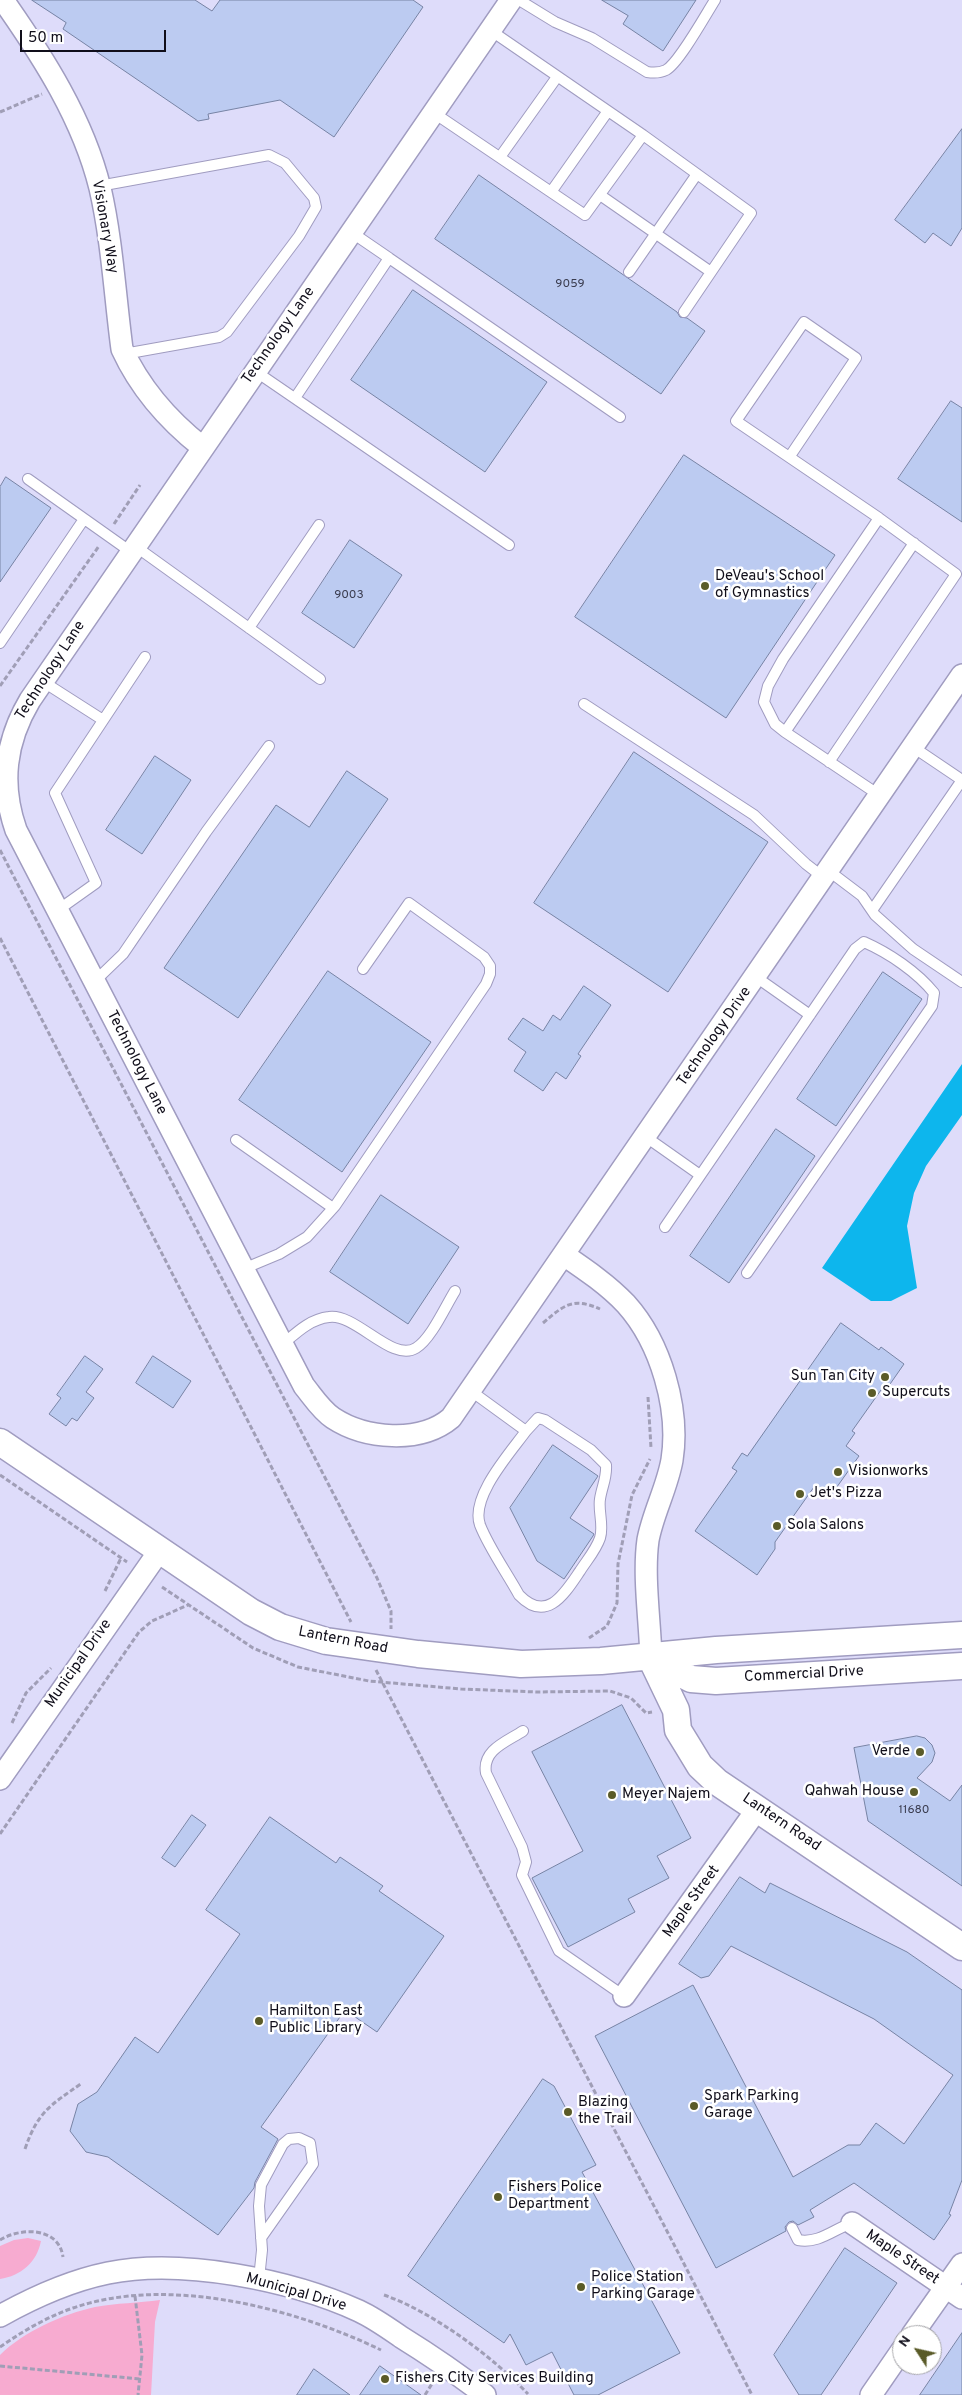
<!DOCTYPE html>
<style>
body{margin:0}
#map{position:relative;width:962px;height:2395px;overflow:hidden;background:#dedcfa;font-family:Overpass,sans-serif}
canvas{display:block}
.north{position:absolute;left:892px;top:2325px;width:50px;height:50px;box-sizing:border-box;background:#fff;border:1px solid #9f9fa3;border-radius:50%;rotate:305deg;font-size:14px;font-weight:700;line-height:20px;text-align:center;color:#100e1a}
.north::after{content:'';display:block;margin:auto;width:18px;height:22px;background:#5a5b28;clip-path:polygon(50% 0,100% 100%,50% 72%,0 100%)}
.scale{position:absolute;left:20px;top:30px;width:146px;height:22px;box-sizing:border-box;border:2px solid #100e1a;border-top:0;padding-left:6px;font-size:15px;line-height:18px;white-space:nowrap;color:#100e1a;-webkit-text-stroke:4px #fff;paint-order:stroke}
</style>
<div id="map">
<canvas width="962" height="2395"></canvas>
<div class="north">N</div>
<div class="scale">50 m</div>
</div>
<script>
const context = document.querySelector('canvas').getContext('2d');
context.lineJoin = 'round';
function fillPath(path, color) { context.fillStyle = color; context.fill(path, 'evenodd'); }
function trace(path, color, width, dash) { context.strokeStyle = color; context.lineWidth = width; context.lineCap = dash ? 'butt' : 'round'; context.setLineDash(dash || []); context.stroke(path); }
function drawText(font, color, halo, rows, align = 'center') {
  context.font = font + ' Overpass,sans-serif'; context.lineWidth = 5; context.setLineDash([]); context.textBaseline = 'middle'; context.strokeStyle = halo; context.fillStyle = color; for (const [text, x, y, turn = 0] of rows) {
    context.save(); context.translate(x, y); context.rotate((+turn || 0) * Math.PI / 180); context.textAlign = isNaN(turn) ? turn : align; if (halo) context.strokeText(text, 0, 0); context.fillText(text, 0, 0); context.restore();
  }
}
fillPath(new Path2D(`
 M28,2238L41,2241C37,2262 21,2276 0,2279V2246L14,2240Z
 M160,2300L155,2322L151,2395H0V2355C23,2332 63,2314 95,2307C116,2303 139,2303 160,2300Z`), '#f7abd0');
fillPath(new Path2D(`
 M962,1064V1115L926,1166L914,1193L907,1226L917,1288L891,1301H871L822,1268Z`), '#0db6ed');
const building = new Path2D(`
 M32,0H195L212,11L220,0H413L423,7L334,137L280,100L208,114L209,119L198,121L63,29L66,23Z
 M602,0H696L663,51L623,24L628,16Z
 M962,129V228L951,246L933,233L925,243L895,220Z
 M479,175L677,312L680,317L687,318L705,331L661,394L435,239Z
 M413,290L547,382L485,472L351,380Z
 M951,401L962,408V522L898,479Z
 M684,455L835,555L726,718L575,617Z
 M6,477L51,508L0,582V487Z
 M350,540L402,575L354,648L302,613Z
 M634,752L768,842L668,992L534,903Z
 M155,756L191,780L142,854L106,830Z
 M347,771L388,799L238,1018L164,968L276,805L309,827Z
 M328,971L431,1042L342,1172L239,1100Z
 M883,972L922,999L836,1126L797,1099Z
 M584,986L611,1005L578,1054L581,1056L566,1079L556,1072L543,1091L514,1071L526,1052L508,1039L523,1018L543,1031L553,1015L560,1020Z
 M776,1129L815,1156L729,1283L690,1256Z
 M381,1195L459,1247L408,1324L330,1272Z
 M841,1323L879,1350L881,1347L904,1364L888,1387L881,1390L852,1431L855,1433L846,1446L859,1456L829,1498L814,1487L775,1542V1549L757,1575L695,1531L737,1471L732,1468L742,1453L747,1456Z
 M85,1356L103,1369L86,1392L94,1398L77,1421L72,1418L66,1426L49,1414L61,1398L57,1395Z
 M153,1356L191,1381L173,1408L136,1383Z
 M553,1445L598,1476L570,1518L594,1534L593,1536L564,1579L537,1561L510,1508Z
 M622,1705L691,1838L657,1856L669,1878L628,1899L635,1912L568,1947L532,1878L583,1851L532,1752Z
 M917,1736L925,1738L932,1745L935,1753L932,1762L917,1778L950,1801L962,1785V1886L868,1821L854,1748Z
 M192,1815L206,1825L175,1867L162,1858Z
 M270,1817L336,1863L340,1857L383,1886L379,1891L444,1936L377,2032L345,2010L261,2127L278,2139L255,2182L254,2188L218,2235L108,2157L86,2152L70,2131L78,2104L97,2092L135,2037L158,2053L240,1934L206,1910Z
 M740,1877L765,1893L770,1883L907,1952L962,1990V2180L949,2214L951,2215L934,2240L854,2183L810,2210L814,2217L798,2225L793,2221L789,2222L785,2227L786,2231L716,2268L595,2036L693,1985L793,2177L848,2145H860L876,2123L904,2144L953,2075L874,2019L731,1946L709,1976L701,1978L679,1964Z
 M543,2079L554,2086L596,2165L582,2172L680,2353L598,2395H574L552,2352L526,2365L510,2334L504,2343L408,2276Z
 M845,2248L897,2283L821,2395H799L774,2355Z
 M962,2333V2395H920Z
 M380,2366L421,2395H360Z
 M314,2369L350,2395H297Z`);
fillPath(building, '#bccbf1');
trace(building, '#7783a4', 1);
const service = new Path2D(`
 M519,0L555,22L592,38L647,72C653,73 660,73 666,70C679,63 706,14 715,0
 M490,30L643,135L751,213L684,312
 M434,113L585,215L643,135
 M500,157L557,77
 M99,186L269,155L285,163L314,198L316,207L299,236L227,332L219,337L124,354
 M551,192L608,111
 M600,195L711,272
 M389,258L620,417
 M629,272L697,174
 M255,371L509,545
 M295,398L389,258L351,232
 M790,456L856,358L804,322L736,421L879,518L956,574L829,762
 M28,479L131,552
 M135,546L320,679
 M249,628L319,525
 M0,643L84,519
 M42,681L103,720
 M584,704L754,815L806,864L824,878
 M785,732L914,543
 M913,747L962,780
 M879,795L785,732L775,724L764,702L768,686L783,659L879,518
 M829,871L862,896L875,915L913,949L962,982
 M873,909L962,780
 M58,910L96,883L55,793L145,657
 M756,977L810,1015
 M94,982L123,954L206,832L269,746
 M646,1137L700,1175
 M236,1140L333,1208
 M665,1227L855,949L864,942C889,953 917,972 934,993L932,1006L747,1273
 M243,1269L279,1254L307,1237L335,1206L486,984L490,974V966L484,957L409,903L363,969
 M283,1344C296,1333 310,1319 329,1317C356,1313 392,1363 416,1348C431,1339 445,1307 455,1291
 M471,1391L526,1431C510,1453 470,1497 480,1525C489,1548 507,1573 519,1595C547,1624 565,1593 580,1571C587,1560 596,1550 600,1538C604,1526 598,1511 600,1499C602,1486 607,1478 606,1465L591,1450L545,1420L538,1418L526,1431
 M523,1731C506,1742 482,1750 486,1773L522,1847L526,1862L522,1875L559,1951L624,1996
 M792,2228L798,2240C819,2244 834,2229 852,2223
 M259,2279L262,2250L259,2206L261,2185L283,2144L289,2139L299,2138L310,2143L313,2164L261,2238`);
const minor = new Path2D(`
 M3,0C43,57 83,119 100,188C112,240 115,296 122,349C140,388 169,421 202,447
 M511,0L30,700C5,742 0,784 16,830L304,1386C313,1397 321,1410 333,1418C365,1439 420,1444 451,1418L962,675
 M564,1255C586,1270 608,1285 626,1304C661,1343 680,1409 672,1460C667,1488 653,1513 648,1540C643,1576 650,1621 651,1658
 M0,1779L160,1550
 M624,1996L758,1808
 M852,2223L962,2298
 M0,2316C34,2297 69,2281 108,2273C182,2258 291,2280 359,2311C374,2318 388,2328 401,2337C430,2355 458,2374 485,2395
 M912,2335L962,2264
 M871,2395L902,2350`);
const tertiary = new Path2D(`
 M0,1442L251,1612L280,1627L326,1641L418,1654L521,1664L601,1661L716,1650L962,1635
 M651,1658L676,1710L678,1730L686,1743L700,1766L717,1782L962,1947
 M651,1658L691,1679L716,1681L962,1666`);
trace(service, '#a09cc0', 12);
trace(minor, '#a09cc0', 24);
trace(tertiary, '#a09cc0', 29);
trace(new Path2D(`
 M0,112L42,94
 M114,524L140,485
 M0,686L99,546
 M0,850L377,1578L391,1611V1629
 M0,938L351,1622
 M543,1323C564,1305 573,1297 600,1309
 M648,1397L651,1448
 M0,1475L127,1562
 M162,1587L253,1648L298,1667L369,1681L461,1689L537,1692L610,1691L631,1698L646,1713L652,1712
 M105,1591L121,1558
 M589,1638L607,1626L617,1603L618,1564L632,1495L650,1459
 M376,1670L752,2395
 M12,1723L26,1693L51,1668
 M0,1834L139,1632L152,1621L188,1605
 M25,2149C38,2111 51,2105 82,2083
 M0,2240C21,2227 59,2227 63,2257
 M384,2295C433,2312 493,2357 528,2394
 M135,2296L142,2355L138,2395
 M0,2347C23,2331 47,2317 73,2308C168,2275 294,2308 381,2350
 M0,2366L140,2379
 M425,2395L433,2382`), '#a09eb6', 3, [5, 2.5]);
trace(service, '#fff', 10);
trace(minor, '#fff', 21);
trace(tertiary, '#fff', 26);
for (const [x, y, r, color] of [
 [705,586,5,"#5a5b28"],
 [885,1377,5,"#5a5b28"],
 [872,1393,5,"#5a5b28"],
 [838,1472,5,"#5a5b28"],
 [800,1494,5,"#5a5b28"],
 [777,1526,5,"#5a5b28"],
 [920,1752,5,"#5a5b28"],
 [914,1792,5,"#5a5b28"],
 [612,1795,5,"#5a5b28"],
 [259,2021,5,"#5a5b28"],
 [694,2106,5,"#5a5b28"],
 [568,2112,5,"#5a5b28"],
 [498,2197,5,"#5a5b28"],
 [581,2287,5,"#5a5b28"],
 [385,2379,5,"#5a5b28"]
]) { const dot = new Path2D(); dot.arc(x, y, r, 0, 2 * Math.PI); context.fillStyle = color; context.fill(dot); trace(dot, '#fff', 2); }
drawText('12px', '#3b3d50', null, [
 ["9059",570,285],
 ["9003",349,596],
 ["11680",914,1811]
]);
drawText('15px', '#100e1a', '#fff', [
 ["Visionary Way",104,227,80],
 ["Technology Lane",279,336,-55],
 ["Technology Lane",51,671,-57],
 ["Technology Drive",715,1037,-55],
 ["Technology Lane",136,1063,63],
 ["Lantern Road",343,1641,11],
 ["Municipal Drive",79,1664,-55],
 ["Commercial Drive",804,1675,-3],
 ["Lantern Road",781,1823,34],
 ["Maple Street",692,1902,-54],
 ["Maple Street",902,2258,34],
 ["Municipal Drive",296,2293,16]
]);
drawText('15px', '#100e1a', '#fff', [
 ["DeVeau's School",715,577],
 ["of Gymnastics",715,594],
 ["Sun Tan City",875,1377,"right"],
 ["Supercuts",882,1393],
 ["Visionworks",848,1472],
 ["Jet's Pizza",810,1494],
 ["Sola Salons",787,1526],
 ["Verde",910,1752,"right"],
 ["Qahwah House",904,1792,"right"],
 ["Meyer Najem",622,1795],
 ["Hamilton East",269,2012],
 ["Public Library",269,2029],
 ["Spark Parking",704,2097],
 ["Garage",704,2114],
 ["Blazing",578,2103],
 ["the Trail",578,2120],
 ["Fishers Police",508,2188],
 ["Department",508,2205],
 ["Police Station",591,2278],
 ["Parking Garage",591,2295],
 ["Fishers City Services Building",395,2379]
], 'left');
</script>
